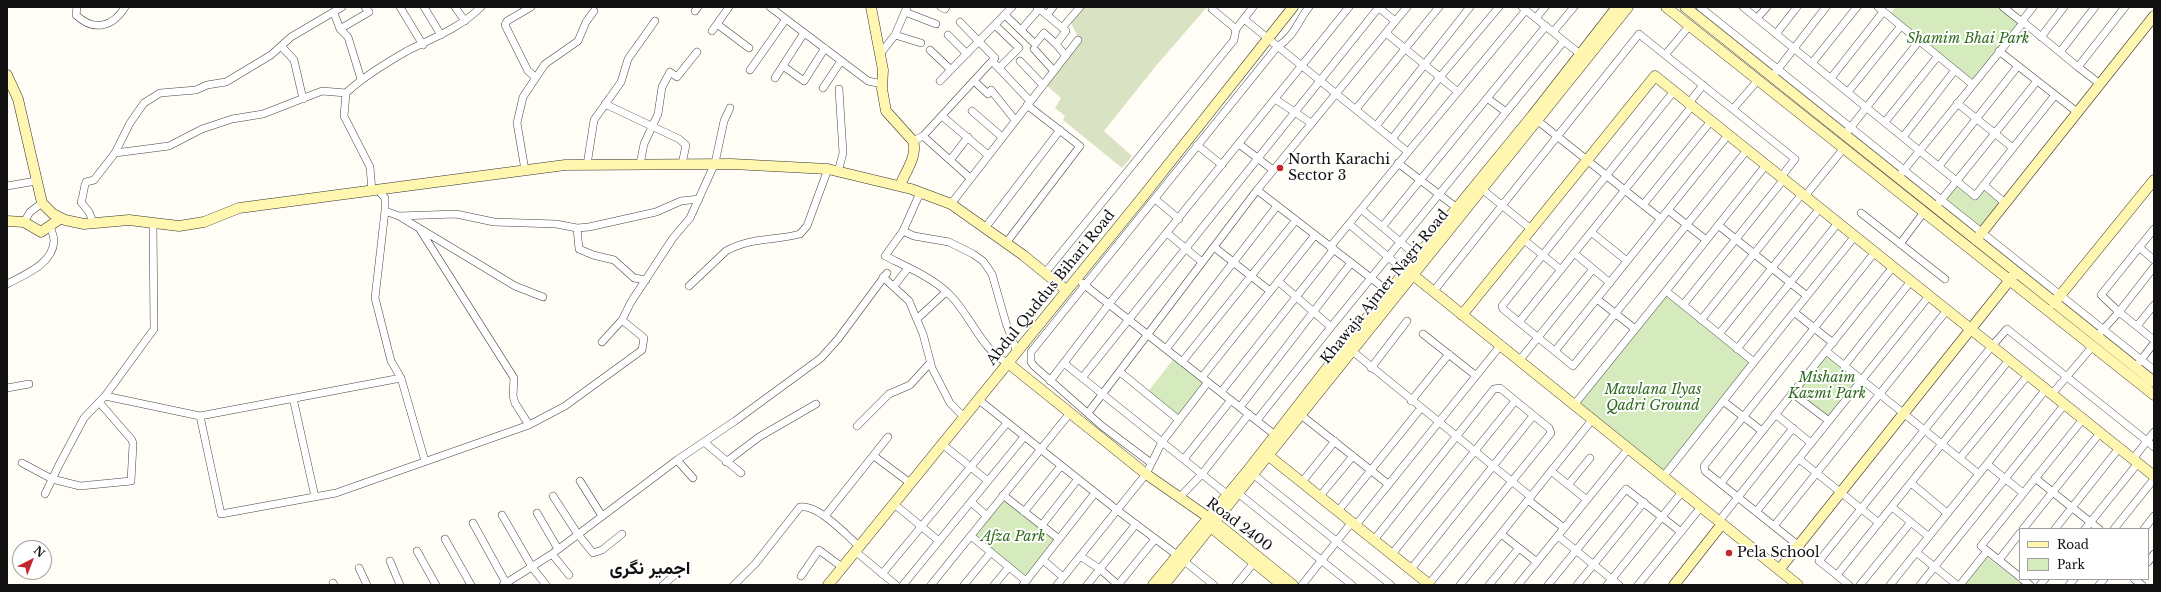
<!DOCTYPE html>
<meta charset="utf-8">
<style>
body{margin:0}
#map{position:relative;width:2161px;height:592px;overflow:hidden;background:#fffdf5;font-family:"Libre Baskerville",serif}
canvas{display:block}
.frame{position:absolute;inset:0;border:8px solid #111;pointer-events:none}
.legend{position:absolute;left:2019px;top:528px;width:130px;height:52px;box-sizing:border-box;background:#fff;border:1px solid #a0a0a0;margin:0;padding:5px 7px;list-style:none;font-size:12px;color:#111}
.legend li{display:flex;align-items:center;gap:8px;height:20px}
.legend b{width:20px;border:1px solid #a0a0a0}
.north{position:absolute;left:12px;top:540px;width:40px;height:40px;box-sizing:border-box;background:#fff;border:1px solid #a0a0a0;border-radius:50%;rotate:42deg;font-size:11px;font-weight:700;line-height:16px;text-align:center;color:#111}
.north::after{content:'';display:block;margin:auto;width:14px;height:18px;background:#c4262e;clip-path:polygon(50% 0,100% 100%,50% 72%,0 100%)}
</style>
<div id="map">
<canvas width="2161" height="592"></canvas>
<div class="frame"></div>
<ul class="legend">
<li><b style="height:5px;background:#fff6b0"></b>Road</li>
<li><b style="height:11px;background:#d5ebbd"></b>Park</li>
</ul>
<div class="north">N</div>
</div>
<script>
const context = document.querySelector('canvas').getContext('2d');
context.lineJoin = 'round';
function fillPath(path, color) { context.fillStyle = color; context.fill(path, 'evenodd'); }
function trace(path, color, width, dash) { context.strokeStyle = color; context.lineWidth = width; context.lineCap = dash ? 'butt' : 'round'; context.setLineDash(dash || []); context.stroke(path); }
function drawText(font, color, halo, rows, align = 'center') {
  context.font = font + ' "Libre Baskerville",Vazirmatn,serif'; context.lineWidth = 4; context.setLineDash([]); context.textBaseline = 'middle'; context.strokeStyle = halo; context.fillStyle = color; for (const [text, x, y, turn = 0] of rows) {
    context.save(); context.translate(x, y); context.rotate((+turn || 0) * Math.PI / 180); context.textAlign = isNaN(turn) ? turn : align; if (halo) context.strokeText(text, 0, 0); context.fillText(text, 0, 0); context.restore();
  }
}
fillPath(new Path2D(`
 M1896,7H2001L2022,24L1972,84L1889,15Z
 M1957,182L1976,197L1985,187L2003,202L1980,232L1943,201Z
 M1667,293L1752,362L1661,475L1575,406Z
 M1826,351L1862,380L1829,421L1792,393Z
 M1176,356L1208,382L1179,420L1146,394Z
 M1003,495L1059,539L1026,581L971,536Z
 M1987,557L2023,585H1964Z`), '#d5ebbd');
fillPath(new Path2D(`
 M1083,7H1207L1155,67L1104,131L1132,156L1122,168L1063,120L1065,116L1055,108L1061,98L1046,85L1079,39L1071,23Z`), '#d9e3c4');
const street = new Path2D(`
 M77,7L76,15C94,32 113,27 125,7
 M400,7L423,45
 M424,7L441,35
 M455,7L465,21
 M531,7L507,21L505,25L528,71L535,77
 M770,7L868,81L882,84
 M941,7L945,9L946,7
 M1037,7L1066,31L1056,44L1066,56
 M1378,7L1395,21
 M1522,7L1580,54
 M1700,7L2154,370
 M1743,7L1975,196L2055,95
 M1878,7L1972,84
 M2003,7L2022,22
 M1212,9L1236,29L1253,7
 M695,11L698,7
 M905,12L936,24
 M334,13L340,29L348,37L361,79
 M1005,15L1035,44L1044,33L1056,44
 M1047,15L1053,7
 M1536,18L1545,7
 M1757,18L1767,7
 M1244,19L1408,152L1330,247
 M2022,21L2078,67
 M960,22L995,58L992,61
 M717,24L749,48
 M995,25L1019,48L999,68
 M1062,28L1080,7
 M340,29L369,12L365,7
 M1021,30L1039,9
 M712,31L729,7
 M1553,32L1574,7
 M1386,33L1458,92
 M1776,34L1797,7
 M895,35L921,43
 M948,35L967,54
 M2041,37L2064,7
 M281,46L294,60L303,99
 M1034,49L1054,71
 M930,50L951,70
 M1999,51L2077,112
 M2060,52L2095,7
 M880,54L895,35L907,7
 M1665,55L1690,25
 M1020,61L1043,85
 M1812,63L1857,7
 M783,66L804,81L825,48
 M750,70L786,19
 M1775,73L1826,7
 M775,78L804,33
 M1831,78L1883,12
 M940,81L1012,7
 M974,81L988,94L991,90L1015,120
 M2100,84L2078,67L2125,7
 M823,88L841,61
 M1674,91L1502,306L1503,309L1573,366L1747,150
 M1848,92L1901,26
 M346,93L344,116L370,167L372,191
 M1487,98L1506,112
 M1275,99L1311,123
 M1689,103L1703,85
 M1957,103L2013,148
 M605,104L679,139L686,145L682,164
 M1356,109L1439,7
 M1733,109L1758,80
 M972,111L1002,137
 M942,116L988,155
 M1538,121L1661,219
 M1885,122L1938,56
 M1376,126L1470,7
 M1847,132L1919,41
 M923,136L970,178
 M1903,137L1955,70
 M1392,139L1440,77L1499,7
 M913,141L923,136L992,61L1030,101
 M1239,144L1273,170
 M1197,145L1222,165
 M1408,152L1526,10
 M115,153L169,146L202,129L232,119L263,114L322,91L346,93C364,76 386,63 407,51C433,38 460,28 481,7
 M951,159L968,137
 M1398,163L1457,208
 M640,164L644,144L658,114L662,87L670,72L677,77L697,52
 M587,165L594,120L621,82L628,59L655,21
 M1939,166L2018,66
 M525,170L517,123L523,97L545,64L578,41L586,22L594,11
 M838,172L843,153L839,89
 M1900,175L2022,24V21L2033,7
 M1984,185L2005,203
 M7,186L36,181
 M378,190L385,198V211L399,216L456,214L494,222L556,224L577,228L589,227L656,212L681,201L699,199
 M1257,190L1389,292
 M1483,190L1531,229
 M920,193L903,231L885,256C907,267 934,278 951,296C970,315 983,352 1008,363
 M1805,196L1844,148
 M1155,199L1179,219
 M951,204L1078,40
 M1938,204L2037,81
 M1643,205L1711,121
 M1361,209L1417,256
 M1668,210L1706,240
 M385,211L375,298L391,361L401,378L425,461
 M1861,213L1945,279
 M399,216L515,286L543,297
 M24,222L30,212L42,203
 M93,222L89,212L81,202C84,195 83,189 86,182L94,180L115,153L130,123L144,103L160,93L196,90L207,85L226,82L271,55L291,37L342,7
 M1349,224L1405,271
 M1718,225L1807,296
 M1382,227L1546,26
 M419,228L514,378L513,396L515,403L529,425
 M577,228L579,249L593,255L614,260L634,278L646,280
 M985,228L1060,130
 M903,231L914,236L949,242L973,254L983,261L992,274L1006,323L1017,352
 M1591,232L1627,261
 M1167,233L1202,262
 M1523,239L1561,270
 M1006,243L1080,146L1027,105
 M1900,244L1924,212
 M1214,247L1270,291
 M2139,247L2154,260
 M1574,253L1610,283
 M2154,267L2119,312L2154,340
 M1045,273L1234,40L1236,29
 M883,277L909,301L923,334L932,368L950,403L964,417
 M1278,281L1331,327
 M1082,283L1275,435
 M7,284C24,275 53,264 54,241C54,236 51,230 50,226
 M689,286L726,251C750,237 775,241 800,234L807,226L828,169
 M894,286L908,268
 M1666,291L1766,165
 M1433,292L1639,34L1795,159L1781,177
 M1597,299L1635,329
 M1683,305L1784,179
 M1794,312L1833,343
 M918,318L946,292
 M1701,320L1802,194
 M1519,322L1692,106
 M2137,326L2154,305
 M2100,333L2119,312L2101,295L2154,229
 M1423,334L1475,375
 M1719,334L1820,208
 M602,342L622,320L631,302L673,238L690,218L715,163L724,121L730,108
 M1166,349L1277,206
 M1737,349L1838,223
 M1351,350L1531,497
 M1555,351L1728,135
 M1826,351L1893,267
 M1519,361L1593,269
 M1182,362L1296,220
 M1754,362L1855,236
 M1065,364L1228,495
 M2138,364L2154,343
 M1844,366L1911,281
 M1371,368L1407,321
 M1120,372L1179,420
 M1202,377L1315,235
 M1082,378L1379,7
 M1050,381L1109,304L1349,7
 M7,388L29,384
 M1221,392L1334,249
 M1792,393L1829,421
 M2052,394L2092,347
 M105,396L200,416L401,378
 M293,398L315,497
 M979,400L1117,510L1177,555
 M1411,401L1449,354
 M1723,401L1762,431
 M1574,405L1666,291L1754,362L1663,477
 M1240,407L1351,263
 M1088,413L1257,190L1407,7
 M1775,414L1811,443
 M1301,415L1388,484
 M200,416L221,514L336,493L529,425L565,406L642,350L644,338L622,320
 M1257,420L1331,327L1564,41
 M857,426L889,394L910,385L930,363
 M2154,432L2147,441L2154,447
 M704,442L741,473
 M942,444L988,481
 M874,456L910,483
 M1960,458L2028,375
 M1184,459L1231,400
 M1799,459L1879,523
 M677,460L693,478
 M726,462L759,437L816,404
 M22,463L52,479L80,486L131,481L133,444L132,440L99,402
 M1151,463L1102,426L1034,366L1031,362V352L1277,47C1295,36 1297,22 1309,7
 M1987,464L2023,493
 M1551,471L1587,500
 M1979,474L2046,389
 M1254,475L1391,585
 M2035,478L2099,529
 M580,481L602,516
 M1302,482L1335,441
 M1721,483L1826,351L1979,474L1890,585
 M1911,483L1947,513
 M1568,485L1590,458
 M45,494L59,465L84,418L105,396L154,329L153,223
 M1239,494L1352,585
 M1003,495L1059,539
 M553,496L577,533L593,553L602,550L622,534
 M1320,496L1353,456
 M1179,498L1202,474L1249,414
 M1528,500L1564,528
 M971,502L987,516
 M893,503L939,541
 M1892,507L1928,536
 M1338,511L1421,408
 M1024,512L1061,466
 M1756,512L1929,296
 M537,513L558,549
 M502,515L532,567L546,585
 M825,516L888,437
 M1719,521L1793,428
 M473,523L506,583
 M1042,525L1078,479
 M1356,525L1500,346
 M1774,526L1947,310
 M2023,529L2100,433
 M2055,529L2119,448
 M2085,529L2138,463
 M2114,529L2154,479
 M2144,529L2154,516
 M1501,534L1537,562
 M971,536L1026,581
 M1558,536L1619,585
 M445,539L471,585
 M1374,540L1494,389L1500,388L1549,428L1551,433L1429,584
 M1799,546L1705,471L1704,466L1875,252
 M417,551L436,585
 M855,551L896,585
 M1916,552L1957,585
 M552,554L569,575
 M1392,554L1515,401
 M1080,556L1100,569L1118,585L1155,539
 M1043,560L1063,577
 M1999,560L2020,533
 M390,561L400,585
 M1184,561L1214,585
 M2148,562L2154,554
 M359,568L367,585
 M1411,569L1533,416
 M882,574L1007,423
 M1837,575L2009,360
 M801,576L819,550L842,567
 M2020,577L1981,546L2083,419
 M2022,579L2030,585
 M2134,579L2142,585
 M333,583L334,585
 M503,585L552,554L677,460L735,421L821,358L838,339L887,273
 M663,585L677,573
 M734,585L755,564L800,507C818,504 846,535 859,546
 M903,585L1024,437
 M931,585L1070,413
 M964,585L991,552
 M994,585L1009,567
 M1023,585L1095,493
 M1057,585L1146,474L1162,442L1208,382
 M1087,585L1136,524
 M1236,585L1256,560
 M1302,585L1352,522
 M1460,585L1592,420
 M1489,585L1519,548
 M1518,585L1628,449
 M1548,585L1626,489L1681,532
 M1577,585L1644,502
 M1607,585L1682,492
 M1638,585L1701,507
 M1849,585L1819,561L1992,346L2007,329L2147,441L2133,459
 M1860,585L1911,522
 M1920,585L2065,404
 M1960,585L1987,551
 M2040,585L2045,579
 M2069,585L2074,579
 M2099,585L2104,579`);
const secondary = new Path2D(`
 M871,7L883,70L882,89L886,111L913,141C918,156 905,172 900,186
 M1666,7L2154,395
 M1685,7L2154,382
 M7,75L18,99L42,203L53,214L65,220L84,224L129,220L179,226L204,222L239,208L565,165L732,164L828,169L911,189L951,204L1023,255L1066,290
 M7,221L24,222L41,232L61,218
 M1976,240L2154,16
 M1413,275L1798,585
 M2054,303L2154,180
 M1462,315L1655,76L2154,476
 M1008,363L1146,474L1215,522L1293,585
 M1269,456L1430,585
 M1207,524L1282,585
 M1779,570L2013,276
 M828,585L1145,194L1293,7
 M1153,585L1248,470L1344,346L1532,116L1617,7
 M1164,585L1628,7
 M1674,585L1722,524`);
trace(street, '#444', 8);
trace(secondary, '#333', 11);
trace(street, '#fff', 7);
trace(secondary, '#fff6b0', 10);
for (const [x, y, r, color] of [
 [1280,168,4,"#c4262e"],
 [1729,553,4,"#c4262e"]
]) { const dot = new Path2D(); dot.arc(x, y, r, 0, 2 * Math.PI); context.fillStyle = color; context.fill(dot); trace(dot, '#fff', 1.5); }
drawText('italic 14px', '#2f6b1f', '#fff', [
 ["Shamim Bhai Park",1968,39],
 ["Mishaim",1827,378],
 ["Kazmi Park",1827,394],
 ["Mawlana Ilyas",1653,390],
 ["Qadri Ground",1653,406],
 ["Afza Park",1013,537]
]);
drawText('14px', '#111', '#fff', [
 ["North Karachi",1288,160],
 ["Sector 3",1288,176],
 ["Pela School",1737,553]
], 'left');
drawText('14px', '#111', '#fff', [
 ["Khawaja Ajmer Nagri Road",1385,287,-51],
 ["Abdul Quddus Bihari Road",1051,288,-51],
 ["Road 2400",1239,525,37]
]);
drawText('bold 18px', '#111', '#fff', [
 ["اجمیر نگری",650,569]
]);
</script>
